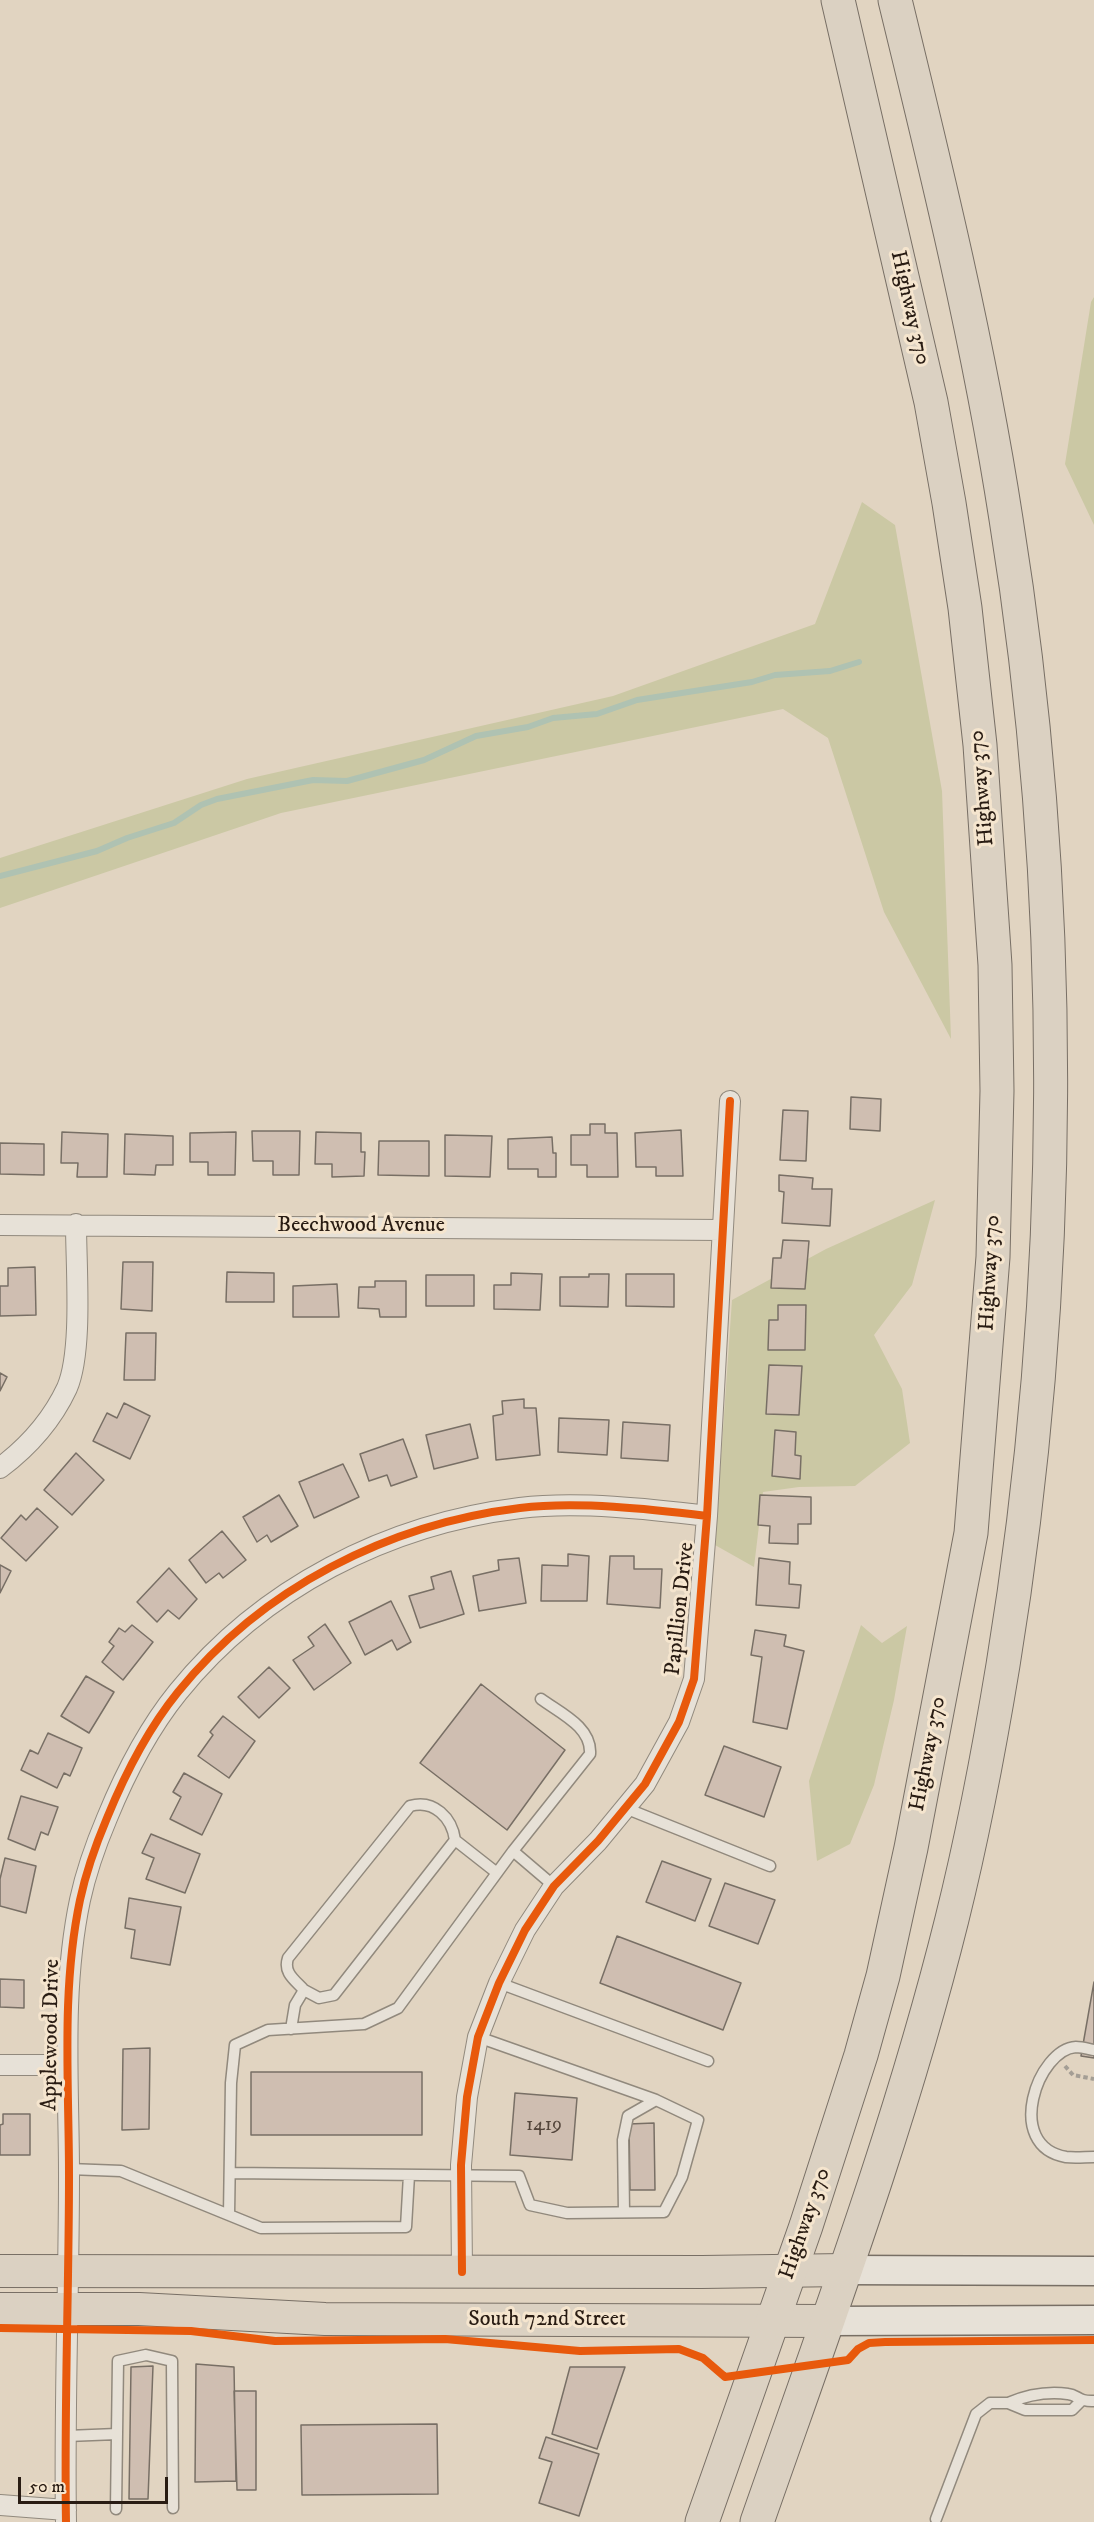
<!DOCTYPE html>
<style>
body{margin:0}
#map{position:relative;width:1094px;height:2522px;overflow:hidden;background:#e1d4c1;font-family:"IM FELL DW Pica",serif}
canvas{display:block}
.scale{position:absolute;left:18px;top:2477px;width:150px;height:27px;box-sizing:border-box;border:3px solid #291c13;border-top:0;padding-left:8px;font-size:18px;line-height:21px;white-space:nowrap;color:#291c13;-webkit-text-stroke:4px #f5e5ce;paint-order:stroke}
</style>
<div id="map">
<canvas width="1094" height="2522"></canvas>
<div class="scale">50 m</div>
</div>
<script>
const context = document.querySelector('canvas').getContext('2d');
context.lineJoin = 'round';
function fillPath(path, color) { context.fillStyle = color; context.fill(path, 'evenodd'); }
function trace(path, color, width, dash) { context.strokeStyle = color; context.lineWidth = width; context.lineCap = dash ? 'butt' : 'round'; context.setLineDash(dash || []); context.stroke(path); }
function drawText(font, color, halo, rows, align = 'center') {
  context.font = font + ' "IM FELL DW Pica",serif'; context.lineWidth = 6; context.setLineDash([]); context.textBaseline = 'middle'; context.strokeStyle = halo; context.fillStyle = color; for (const [text, x, y, turn = 0] of rows) {
    context.save(); context.translate(x, y); context.rotate((+turn || 0) * Math.PI / 180); context.textAlign = isNaN(turn) ? turn : align; if (halo) context.strokeText(text, 0, 0); context.fillText(text, 0, 0); context.restore();
  }
}
fillPath(new Path2D(`
 M1094,297V525L1065,464L1091,302Z
 M862,502L895,525L942,791L951,1039L884,912L828,738L783,709L281,813L0,908V858L247,779L613,696L815,624Z
 M935,1200L912,1285L874,1335L902,1389L910,1443L855,1486L799,1487L763,1492L754,1567L715,1545L732,1300L826,1249Z
 M861,1625L882,1643L907,1626L894,1700L874,1785L850,1844L817,1861L809,1781Z`), '#cbc8a4');
trace(new Path2D(`
 M0,876L97,851L127,838L174,823L201,805L217,799L313,780L347,781L424,760L476,736L528,727L553,718L597,714L637,700L752,682L775,675L830,671L859,662`), '#afc2b2', 6);
const building = new Path2D(`
 M851,1097L881,1099L880,1131L850,1129Z
 M783,1110L808,1111L806,1161L780,1160Z
 M590,1124H605V1133H617L618,1177H587V1165H571V1135H590Z
 M681,1130L683,1176H656V1167H636L635,1133Z
 M252,1131H300L299,1175H273V1161H253Z
 M62,1132L108,1134L107,1177H77L78,1163H61Z
 M236,1132L235,1175H208V1162H190V1133Z
 M316,1132L361,1133V1152H365L364,1176L332,1177V1164H315Z
 M125,1134L173,1136V1165H156L155,1175L124,1174Z
 M445,1135L492,1136L490,1177L445,1176Z
 M552,1137L553,1153H556V1177H538V1169H508V1139Z
 M379,1141H429V1176L378,1175Z
 M0,1143L44,1144V1175L0,1174Z
 M779,1175L813,1178L812,1189H832L830,1226L782,1223L784,1192L779,1191Z
 M783,1240L809,1241L805,1289L771,1288L773,1258H781Z
 M123,1262H153L152,1311L121,1309Z
 M35,1267L36,1315L0,1316V1286H8V1268Z
 M227,1272L274,1273V1302H226Z
 M511,1273L542,1274L540,1310L494,1309V1285H511Z
 M589,1274H609L608,1307L560,1306V1277H589Z
 M626,1274H674V1307L626,1306Z
 M426,1275H474V1306H426Z
 M375,1281H406V1317H380L379,1309L358,1308L359,1287H375Z
 M337,1284L339,1317H293V1286Z
 M778,1305H806L805,1350H768L769,1320H778Z
 M126,1333H156L155,1380H124Z
 M769,1365L802,1366L799,1415L766,1414Z
 M0,1373L7,1377L0,1391Z
 M524,1399V1408H536L540,1455L496,1460L493,1416L503,1414L502,1401Z
 M124,1403L150,1416L130,1459L93,1441L107,1413L117,1418Z
 M559,1418L609,1420L607,1455L558,1452Z
 M623,1422L670,1425L668,1461L621,1458Z
 M470,1424L478,1458L434,1469L426,1435Z
 M775,1430L796,1432L795,1455L801,1456L800,1479L772,1476Z
 M403,1439L417,1477L391,1486L387,1475L369,1481L360,1454Z
 M76,1453L104,1480L72,1515L44,1490Z
 M343,1464L359,1497L314,1518L299,1482Z
 M279,1495L298,1526L271,1542L267,1535L257,1542L243,1517Z
 M760,1495L811,1497V1524H798V1544L769,1543L770,1526L758,1525Z
 M37,1508L58,1527L26,1561L1,1538L21,1515L26,1520Z
 M222,1531L246,1560L223,1578L219,1573L206,1583L189,1560Z
 M568,1554L589,1556L587,1601H541L542,1565L568,1566Z
 M610,1556H634V1569H662L660,1608L607,1604Z
 M519,1558L526,1603L479,1611L473,1576L499,1570L498,1560Z
 M759,1558L790,1562L789,1584L801,1585L799,1608L756,1605Z
 M0,1565L11,1571L0,1593Z
 M169,1568L197,1599L179,1619L168,1610L157,1622L137,1602Z
 M451,1571L464,1614L420,1628L409,1596L434,1589L431,1577Z
 M391,1601L411,1642L397,1650L392,1640L365,1655L349,1622Z
 M325,1624L351,1663L314,1690L293,1660L314,1646L308,1637Z
 M132,1625L153,1642L123,1680L102,1662L114,1646L109,1642L119,1628L125,1632Z
 M755,1630L786,1635L784,1646L804,1651L787,1729L753,1722L762,1657L751,1655Z
 M269,1667L290,1688L259,1718L238,1697Z
 M86,1676L114,1692L89,1733L61,1716Z
 M481,1684L565,1750L507,1830L420,1763Z
 M223,1716L255,1741L229,1778L198,1756L213,1735L210,1732Z
 M48,1733L82,1748L70,1776L64,1773L57,1788L21,1770L30,1750L38,1754Z
 M724,1746L781,1767L764,1817L705,1795Z
 M184,1773L222,1794L202,1835L170,1819L181,1797L173,1792Z
 M21,1796L58,1807L48,1835L41,1832L35,1850L8,1839Z
 M151,1834L200,1854L185,1893L146,1879L154,1858L142,1853Z
 M5,1858L36,1866L26,1913L0,1906V1879Z
 M662,1861L711,1879L695,1921L646,1902Z
 M725,1883L775,1900L758,1944L709,1926Z
 M129,1898L181,1907L170,1965L131,1958L135,1930L125,1928Z
 M617,1936L741,1983L723,2030L600,1983Z
 M0,1979L24,1980V2008L0,2007Z
 M1094,1982V2058L1081,2056Z
 M150,2048L149,2129L122,2130L123,2049Z
 M251,2072H422V2135H251Z
 M515,2093L577,2098L572,2160L510,2155Z
 M3,2114H30V2155H0V2125L3,2124Z
 M654,2123L655,2190H630L629,2124Z
 M196,2364L234,2367L236,2481L195,2482Z
 M153,2366L148,2499H129L131,2367Z
 M570,2367H625L597,2449L552,2434Z
 M234,2391H256V2490H237Z
 M437,2424L438,2494L302,2495L301,2425Z
 M546,2437L599,2454L579,2516L539,2503L552,2462L539,2458Z`);
fillPath(building, '#cfbeb1');
trace(building, '#786f65', 1.5);
const service = new Path2D(`
 M625,1808L770,1866
 M513,1851L590,1754C592,1727 560,1713 541,1699
 M499,1983L708,2061
 M304,1990C295,1980 283,1973 288,1958L410,1806C434,1799 452,1818 455,1840
 M291,2029L295,2005L304,1990L319,1998L334,1995L455,1840L497,1873
 M1094,2050C1089,2049 1081,2047 1076,2047C1038,2049 1003,2146 1066,2157C1075,2158 1085,2157 1094,2157
 M69,2169L121,2171L229,2215L231,2083L235,2045L268,2030L364,2024L398,2008L513,1851L554,1886
 M230,2173L519,2176L530,2205L567,2213L664,2212L682,2177L698,2120L656,2100L478,2037
 M624,2212L623,2140L628,2116L656,2100
 M229,2215L261,2228L406,2227L409,2175
 M1008,2403C1027,2395 1047,2391 1068,2394C1078,2395 1078,2402 1094,2401
 M117,2434L118,2361L146,2355L172,2361L173,2508
 M67,2436L117,2434L116,2509
 M936,2519L976,2414L990,2403H1008L1025,2410H1072L1081,2401`);
const minor = new Path2D(`
 M0,1225L722,1230
 M0,1468C28,1447 52,1420 67,1388C83,1351 76,1267 76,1224
 M0,2065H67
 M462,2272L461,2165L467,2097L478,2037L499,1983L525,1930L554,1886L598,1841L645,1784L679,1722L694,1679L707,1516L730,1101
 M0,2505L66,2510
 M66,2522C64,2406 69,2290 69,2175C69,2084 61,1990 80,1900C86,1872 96,1844 107,1818C125,1774 148,1729 178,1692C262,1588 388,1524 520,1508C577,1501 650,1509 707,1516`);
const secondary = new Path2D(`
 M845,2270L1094,2271
 M827,2321L1094,2320`);
const primary = new Path2D(`
 M0,2271L702,2272L845,2270
 M0,2309H139L325,2319L827,2321`);
const trunk = new Path2D(`
 M702,2522L806,2226L861,2055L883,1976L911,1848L971,1533L993,1257L997,1091L995,965L980,745L965,608L949,503L931,402L838,0
 M757,2522C827,2322 901,2124 952,1919C973,1835 989,1750 1003,1665C1065,1286 1067,898 1006,519C979,344 937,172 895,0`);
trace(service, '#91897d', 13);
trace(minor, '#91897d', 22);
trace(secondary, '#786f65', 31);
trace(primary, '#786f65', 34);
trace(trunk, '#786f65', 35);
trace(new Path2D(`
 M1065,2066L1073,2075L1094,2079`), '#a49e95', 4, [4.5, 3]);
trace(service, '#e7e1d7', 10);
trace(minor, '#e7e1d7', 20);
trace(secondary, '#e7e1d7', 28);
trace(primary, '#dbd1c2', 32);
trace(trunk, '#dbd1c2', 33);
trace(new Path2D(`
 M462,2272L461,2165L467,2097L478,2037L499,1983L525,1930L554,1886L598,1841L645,1784L679,1722L694,1679L707,1516L730,1101
 M0,2328L191,2331L275,2341L445,2339L580,2351L679,2349L703,2358L725,2377L848,2360L858,2349L869,2343L885,2342L1094,2340
 M66,2522C64,2406 69,2290 69,2175C69,2084 61,1990 80,1900C86,1872 96,1844 107,1818C125,1774 148,1729 178,1692C262,1588 388,1524 520,1508C577,1501 650,1509 707,1516`), '#e8590c', 8);
drawText('20px', '#53453b', null, [
 ["1419",544,2126]
]);
drawText('22px', '#291c13', '#f5e5ce', [
 ["Highway 370",909,308,77],
 ["Highway 370",983,788,-95],
 ["Beechwood Avenue",361,1226],
 ["Highway 370",991,1273,-87],
 ["Papillion Drive",681,1609,-84],
 ["Highway 370",929,1754,-79],
 ["Applewood Drive",52,2035,-89],
 ["Highway 370",806,2224,-71],
 ["South 72nd Street",547,2320]
]);
</script>
